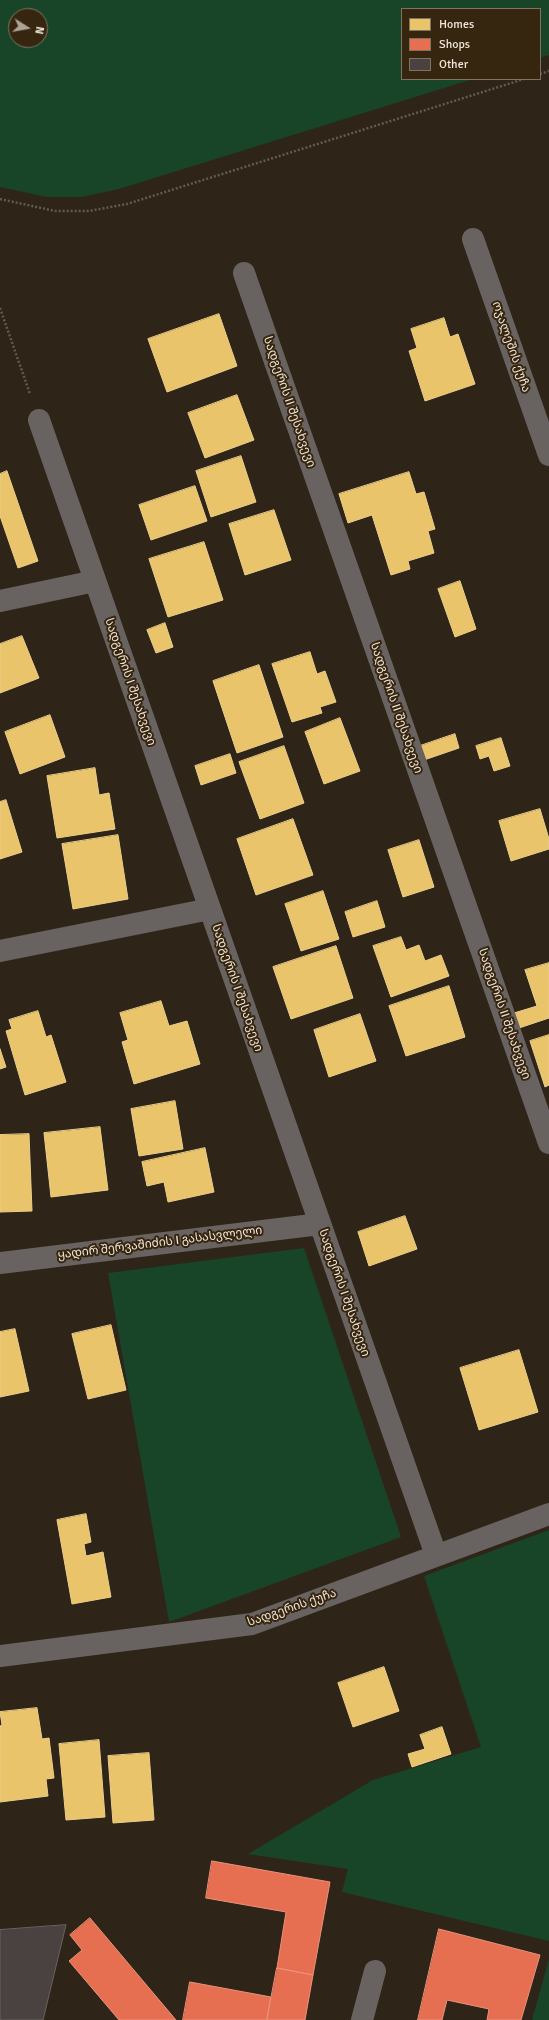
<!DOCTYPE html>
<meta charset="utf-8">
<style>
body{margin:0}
#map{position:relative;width:549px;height:2020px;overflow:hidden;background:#2e2518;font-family:Signika,sans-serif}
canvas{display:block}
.legend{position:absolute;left:401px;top:8px;width:140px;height:72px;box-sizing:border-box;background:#362610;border:1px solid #807260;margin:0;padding:5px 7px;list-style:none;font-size:12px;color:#f0e5d8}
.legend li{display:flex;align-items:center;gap:8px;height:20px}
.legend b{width:20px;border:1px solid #807260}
.north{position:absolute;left:8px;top:8px;width:40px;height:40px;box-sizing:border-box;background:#362610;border:1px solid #807260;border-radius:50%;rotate:101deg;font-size:11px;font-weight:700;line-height:16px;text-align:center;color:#f0e5d8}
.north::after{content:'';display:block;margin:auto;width:14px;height:18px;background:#aca295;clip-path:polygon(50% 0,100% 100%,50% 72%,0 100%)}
</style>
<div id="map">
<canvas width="549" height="2020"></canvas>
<ul class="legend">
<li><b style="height:11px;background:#e9c46a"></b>Homes</li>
<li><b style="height:11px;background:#e76f51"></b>Shops</li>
<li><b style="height:11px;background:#494240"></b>Other</li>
</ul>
<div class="north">N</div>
</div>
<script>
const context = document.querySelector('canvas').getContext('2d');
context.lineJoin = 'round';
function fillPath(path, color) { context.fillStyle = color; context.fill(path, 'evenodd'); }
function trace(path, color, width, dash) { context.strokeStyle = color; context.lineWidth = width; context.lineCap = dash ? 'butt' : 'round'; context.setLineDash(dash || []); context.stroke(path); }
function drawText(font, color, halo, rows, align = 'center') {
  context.font = font + ' Signika,"Noto Sans Georgian",sans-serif'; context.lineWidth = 4; context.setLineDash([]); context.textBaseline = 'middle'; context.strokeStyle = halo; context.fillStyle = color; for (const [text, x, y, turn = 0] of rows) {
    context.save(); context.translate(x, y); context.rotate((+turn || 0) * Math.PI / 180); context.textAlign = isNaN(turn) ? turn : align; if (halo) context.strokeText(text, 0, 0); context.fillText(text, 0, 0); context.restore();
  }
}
fillPath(new Path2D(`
 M0,0H549V55L540,58V9H402V79H473L119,189L81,197H47L0,187ZM16,16H40V40H16Z
 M304,1248L401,1537L169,1622L108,1273Z
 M549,1530V1941L342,1892L348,1869L248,1854L373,1780L481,1747L424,1576Z
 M549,1959V2020H532Z`), '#184527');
const homes = new Path2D(`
 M219,314L237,366L167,392L148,339Z
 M444,318L450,337L458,334L475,384L425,401L409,351L417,348L411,329Z
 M237,395L254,440L205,458L188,413Z
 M241,456L256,502L211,517L196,471Z
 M7,471L38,561L18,568L0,516V474Z
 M409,472L416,494L424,492L435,529L428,531L434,553L408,561L410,569L391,575L372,515L348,523L339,494Z
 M195,486L207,521L151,540L139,505Z
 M274,510L291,560L245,575L229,524Z
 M204,542L223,600L168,617L149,559Z
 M460,581L476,629L455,637L438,589Z
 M165,623L173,647L156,653L147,630Z
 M22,636L39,678L0,693V644Z
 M310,652L317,674L325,671L336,702L320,707L322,713L292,722L272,664Z
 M259,665L283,737L237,753L213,681Z
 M50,715L65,757L20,774L5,732Z
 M340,718L360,771L324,784L305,732Z
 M455,734L459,748L424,760L420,746Z
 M501,738L510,766L494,771L489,756L480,759L476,746Z
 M284,746L304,803L260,819L239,762Z
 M230,754L236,773L201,785L195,766Z
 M95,768L99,795L109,793L115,829L57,838L47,776Z
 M6,800L22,852L0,859V802Z
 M540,809L549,839V849L511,861L499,821Z
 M293,819L313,875L256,895L237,839Z
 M118,835L128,899L73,909L62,844Z
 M419,840L434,887L403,897L388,850Z
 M323,891L339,939L301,951L285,904Z
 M377,901L385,927L353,937L345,912Z
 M401,937L406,950L419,945L425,961L441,955L449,976L391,997L373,946Z
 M336,946L353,998L291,1019L273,967Z
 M549,963V1018L519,1028L514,1013L537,1006L525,970Z
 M449,986L465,1037L406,1056L389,1006Z
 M161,1001L169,1026L187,1021L200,1064L134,1084L122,1042L128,1040L120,1013Z
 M38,1011L46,1037L51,1035L66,1082L25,1095L6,1031L12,1029L9,1020Z
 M360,1014L376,1061L329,1077L314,1030Z
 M549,1035V1085L545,1087L530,1041Z
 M0,1049L6,1067L0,1069Z
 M175,1101L183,1149L139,1156L131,1109Z
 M100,1127L108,1190L51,1197L44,1133Z
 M29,1134L32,1211L0,1212V1135Z
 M205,1148L214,1192L168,1202L164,1182L147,1186L142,1162Z
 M405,1216L417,1249L369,1266L358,1232Z
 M111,1325L126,1390L88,1399L72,1334Z
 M15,1329L29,1391L0,1397V1332Z
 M519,1350L538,1412L479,1430L460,1368Z
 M86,1514L91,1542L84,1544L86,1556L103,1552L111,1597L72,1604L57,1520Z
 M384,1667L399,1711L353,1727L338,1683Z
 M37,1708L42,1739L49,1738L54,1778L46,1779L48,1796L0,1802V1726L2,1725L0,1712Z
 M442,1727L451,1754L412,1767L408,1754L425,1749L420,1735Z
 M99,1740L105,1817L66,1820L59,1744Z
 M149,1753L154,1820L113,1823L108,1756Z`);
fillPath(homes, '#e9c46a');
trace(homes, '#ebce8b', 1);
const shops = new Path2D(`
 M212,1861L330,1882L313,1975L277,1968L286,1912L206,1898Z
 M90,1918L176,2020H119L69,1961L82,1950L70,1935Z
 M439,1929L540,1955L521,2020H487L489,2009L447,2000L442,2020H418Z
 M277,1968L313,1975L305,2020H267Z
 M190,1982L271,1997L267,2020H183Z`);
fillPath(shops, '#e76f51');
trace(shops, '#ea927a', 1);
const building = new Path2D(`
 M66,1925L43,2020H0V1930Z`);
fillPath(building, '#494240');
trace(building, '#6a6361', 1);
trace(new Path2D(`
 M540,74L549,71
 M0,199L55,211H89L127,204L524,79
 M0,308L30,394`), '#615b54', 2.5, [2, 2]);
trace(new Path2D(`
 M473,239L549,455
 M244,273L549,1143
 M39,420L436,1555
 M0,601L95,581
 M0,951L210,909
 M0,1263L320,1224
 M0,1656L252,1624L549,1514
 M362,2020L375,1971`), '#686360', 22);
drawText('12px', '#f0e5d8', '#362610', [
 ["ოჯალეშის ქუჩა",511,347,71],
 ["სადგერის II შესახვევი",289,402,71],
 ["სადგერის I შესახვევი",130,682,71],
 ["სადგერის II შესახვევი",396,708,71],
 ["სადგერის I შესახვევი",237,988,71],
 ["სადგერის II შესახვევი",504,1014,71],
 ["ყადირ შერვაშიძის I გასასვლელი",160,1243,-7],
 ["სადგერის I შესახვევი",344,1293,71],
 ["სადგერის ქუჩა",292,1608,-19]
]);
</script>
